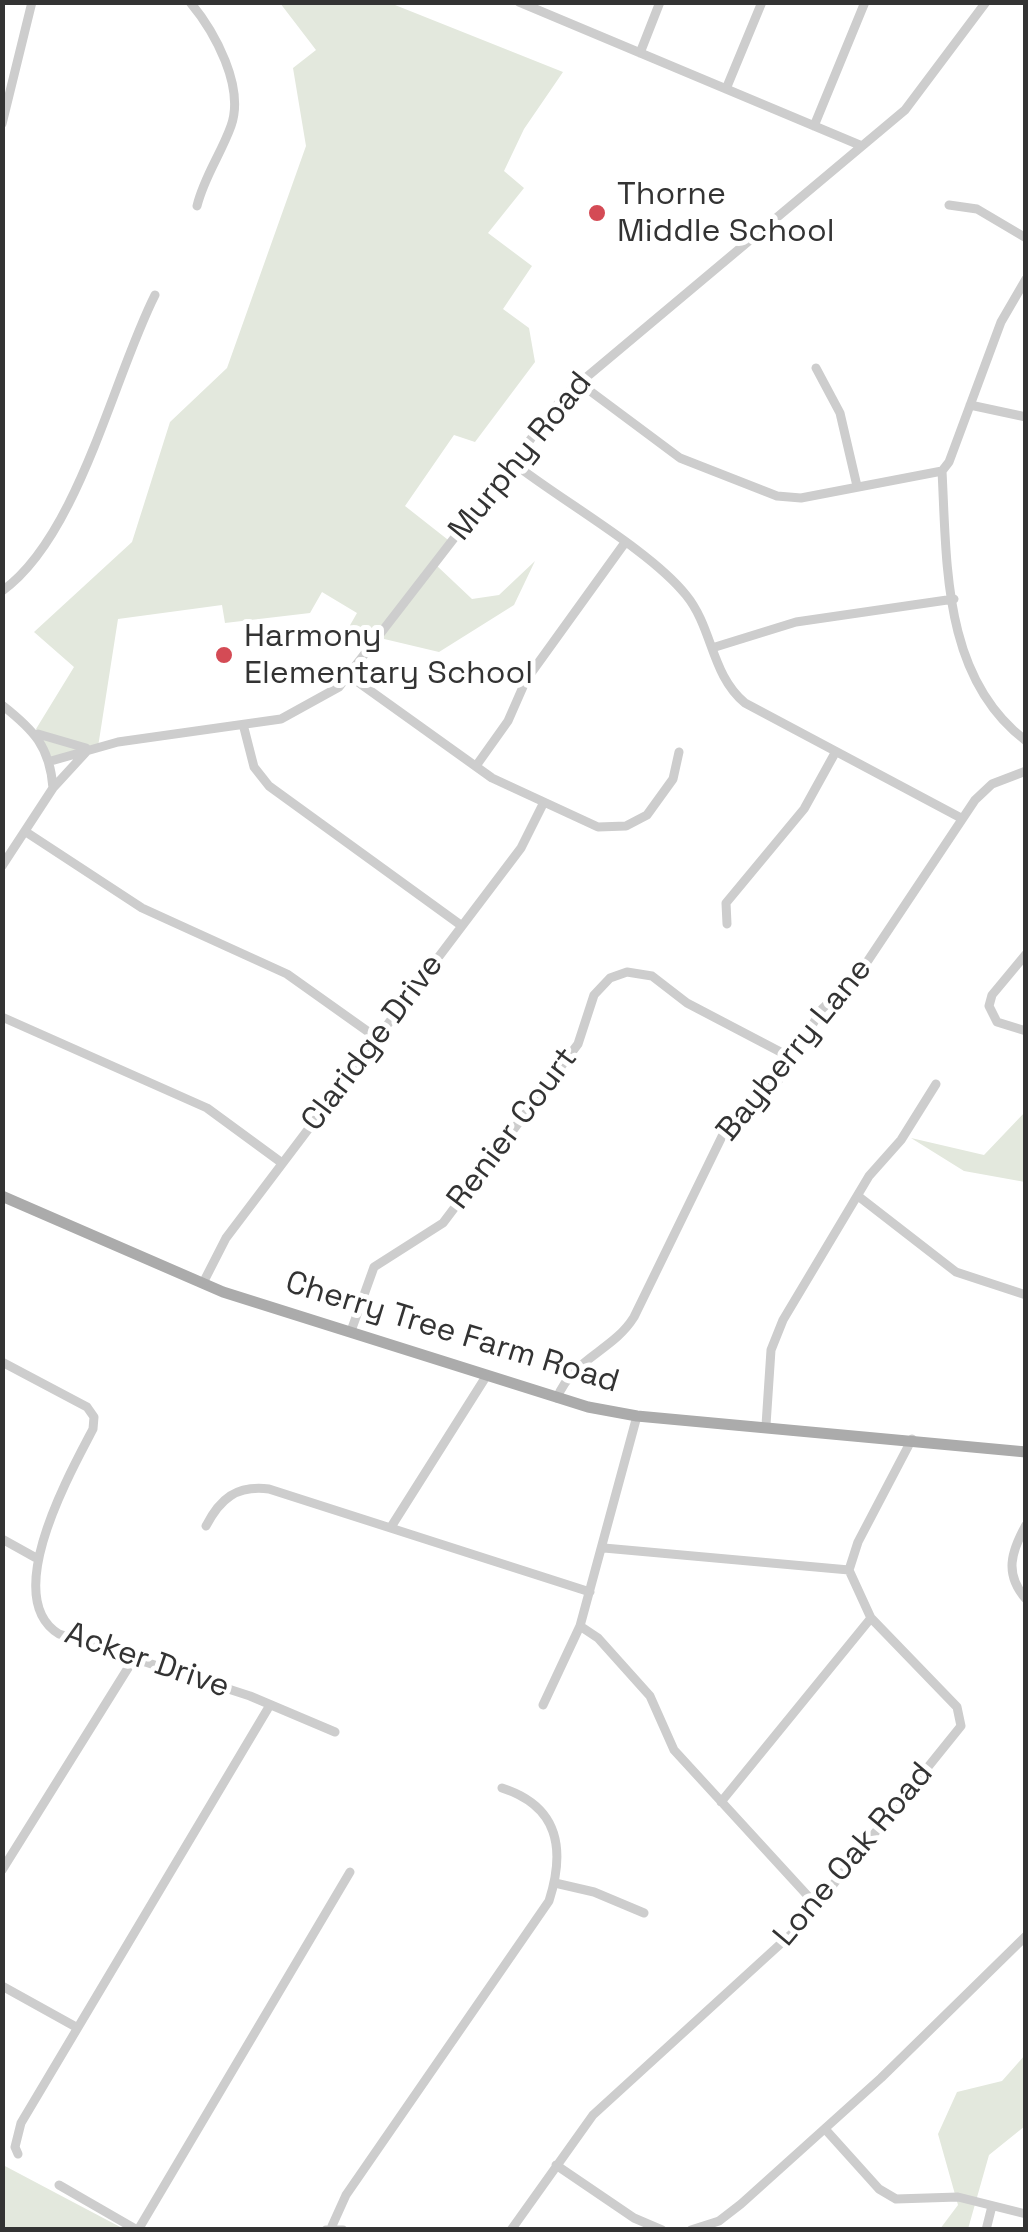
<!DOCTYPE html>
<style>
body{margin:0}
#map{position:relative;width:1028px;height:2232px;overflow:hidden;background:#fff;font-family:"Space Grotesk",sans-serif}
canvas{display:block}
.frame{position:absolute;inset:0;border:5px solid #333;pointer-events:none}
</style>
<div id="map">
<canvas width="1028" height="2232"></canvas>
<div class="frame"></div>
</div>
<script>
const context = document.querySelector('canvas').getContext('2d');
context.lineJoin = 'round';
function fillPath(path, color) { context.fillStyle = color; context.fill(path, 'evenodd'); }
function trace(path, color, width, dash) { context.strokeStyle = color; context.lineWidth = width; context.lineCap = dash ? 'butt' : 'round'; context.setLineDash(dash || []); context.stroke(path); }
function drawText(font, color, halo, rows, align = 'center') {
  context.font = font + ' "Space Grotesk",sans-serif'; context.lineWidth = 10; context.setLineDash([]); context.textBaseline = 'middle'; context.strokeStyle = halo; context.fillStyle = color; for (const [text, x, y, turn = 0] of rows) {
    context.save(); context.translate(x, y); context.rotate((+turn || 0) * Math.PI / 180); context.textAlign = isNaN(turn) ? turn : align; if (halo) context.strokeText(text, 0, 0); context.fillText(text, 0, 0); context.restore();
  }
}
fillPath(new Path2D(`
 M280,3H390L563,72L524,129L504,171L524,188L488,233L532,266L503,309L529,328L535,362L475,442L454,435L405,506L452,543L436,565L472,599L499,595L535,561L514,605L439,652L380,638L371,650L345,634L357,613L322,592L310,613L225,623L222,605L118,619L98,747L53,760L36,729L74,667L34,632L132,542L170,422L227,368L306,146L293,68L316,50Z
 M1025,1112V1182L964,1171L911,1138L984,1155Z
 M1025,2055V2126L989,2155L968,2229H940L958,2205L938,2134L957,2092L1002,2081Z
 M2,2165H3L124,2229H3Z`), '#e3e8dd');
trace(new Path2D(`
 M190,2C215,32 245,87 231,126C221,154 204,177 197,206
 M519,2L862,146
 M640,53L660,2
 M726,89L762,2
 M2,124L32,2
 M814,126L865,2
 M949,205L977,209L1026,238
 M1026,279L1001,322L949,462L942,471C947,566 943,678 1026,741
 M816,368L840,413L857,486
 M578,382L680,458L777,496L801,498L942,471
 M970,405L1026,417
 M512,462C560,500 650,550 686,595C713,628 711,675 745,703L961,818
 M2,591C78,537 113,378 155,295
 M712,648L796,622L954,599
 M351,677L492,778L598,827L626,826L647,815L673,779L679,752
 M2,705C34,730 50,747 53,788
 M244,728L254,767L269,786L462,926
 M38,734L86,748
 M51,761L118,742L281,719L339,687L564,396L905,110L986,2
 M476,766L508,721L526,680L624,544
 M26,832L142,908L287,974L377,1038
 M2,866L53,788L87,751
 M727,924L726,903L804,809L835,753
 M1026,954L992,995L989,1006L997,1022L1026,1031
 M2,1017L207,1108L282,1163
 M858,1196L956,1272L1026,1295
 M203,1283L226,1238L521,848L544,802
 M351,1331L374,1267L443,1223L578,1044L594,995L610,978L627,972L652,976L687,1003L792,1058
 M2,1362L87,1407L94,1417L93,1429C69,1475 0,1598 59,1634L250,1696L335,1732
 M557,1398C573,1358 613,1351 634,1317L730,1120L778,1081L822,1009L859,974L975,800L992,784L1026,771
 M766,1425L771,1350L783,1320L869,1176L901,1140L936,1084
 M1026,1525C1011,1552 1004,1574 1026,1599
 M206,1526C220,1499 236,1485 269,1489L590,1592
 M391,1527L487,1375
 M2,1539L38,1559
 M604,1548L849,1570
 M580,1626L598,1638L650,1696L674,1750L818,1907
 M543,1705L580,1626L637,1416
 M721,1802L871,1618
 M2,1870L133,1660
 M555,1883L594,1892L644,1913
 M2,1986L76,2027
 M825,2129L879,2189L896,2199L958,2197L1026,2214
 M18,2154L15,2147L21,2123L270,1705
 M556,2165L634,2218L662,2230
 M59,2185L137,2230
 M332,2226L346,2195L549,1901C566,1848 558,1806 502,1788
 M138,2230L350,1872
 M326,2230H343
 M511,2230L593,2115L799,1927L961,1726L957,1707L871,1618L849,1570L858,1542L912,1439
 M691,2230L719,2221L741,2204L881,2078L1026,1936
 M986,2230L992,2206`), '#cdcdcd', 9);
trace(new Path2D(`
 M2,1196L223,1292L588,1407L637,1416L1026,1452`), '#ababab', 11);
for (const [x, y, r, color] of [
 [597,213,10,"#d44b55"],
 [224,655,10,"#d44b55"]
]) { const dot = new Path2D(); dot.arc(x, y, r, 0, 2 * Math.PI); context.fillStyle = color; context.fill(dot); trace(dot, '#fff', 4); }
drawText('32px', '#333', '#fff', [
 ["Thorne",617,195],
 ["Middle School",617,232],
 ["Harmony",244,637],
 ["Elementary School",244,674]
], 'left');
drawText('32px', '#333', '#fff', [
 ["Murphy Road",521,457,-51],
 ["Claridge Drive",373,1043,-53],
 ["Bayberry Lane",795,1050,-51],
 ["Renier Court",513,1129,-53],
 ["Cherry Tree Farm Road",452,1333,17],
 ["Acker Drive",147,1661,19],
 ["Lone Oak Road",854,1855,-50]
]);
</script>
